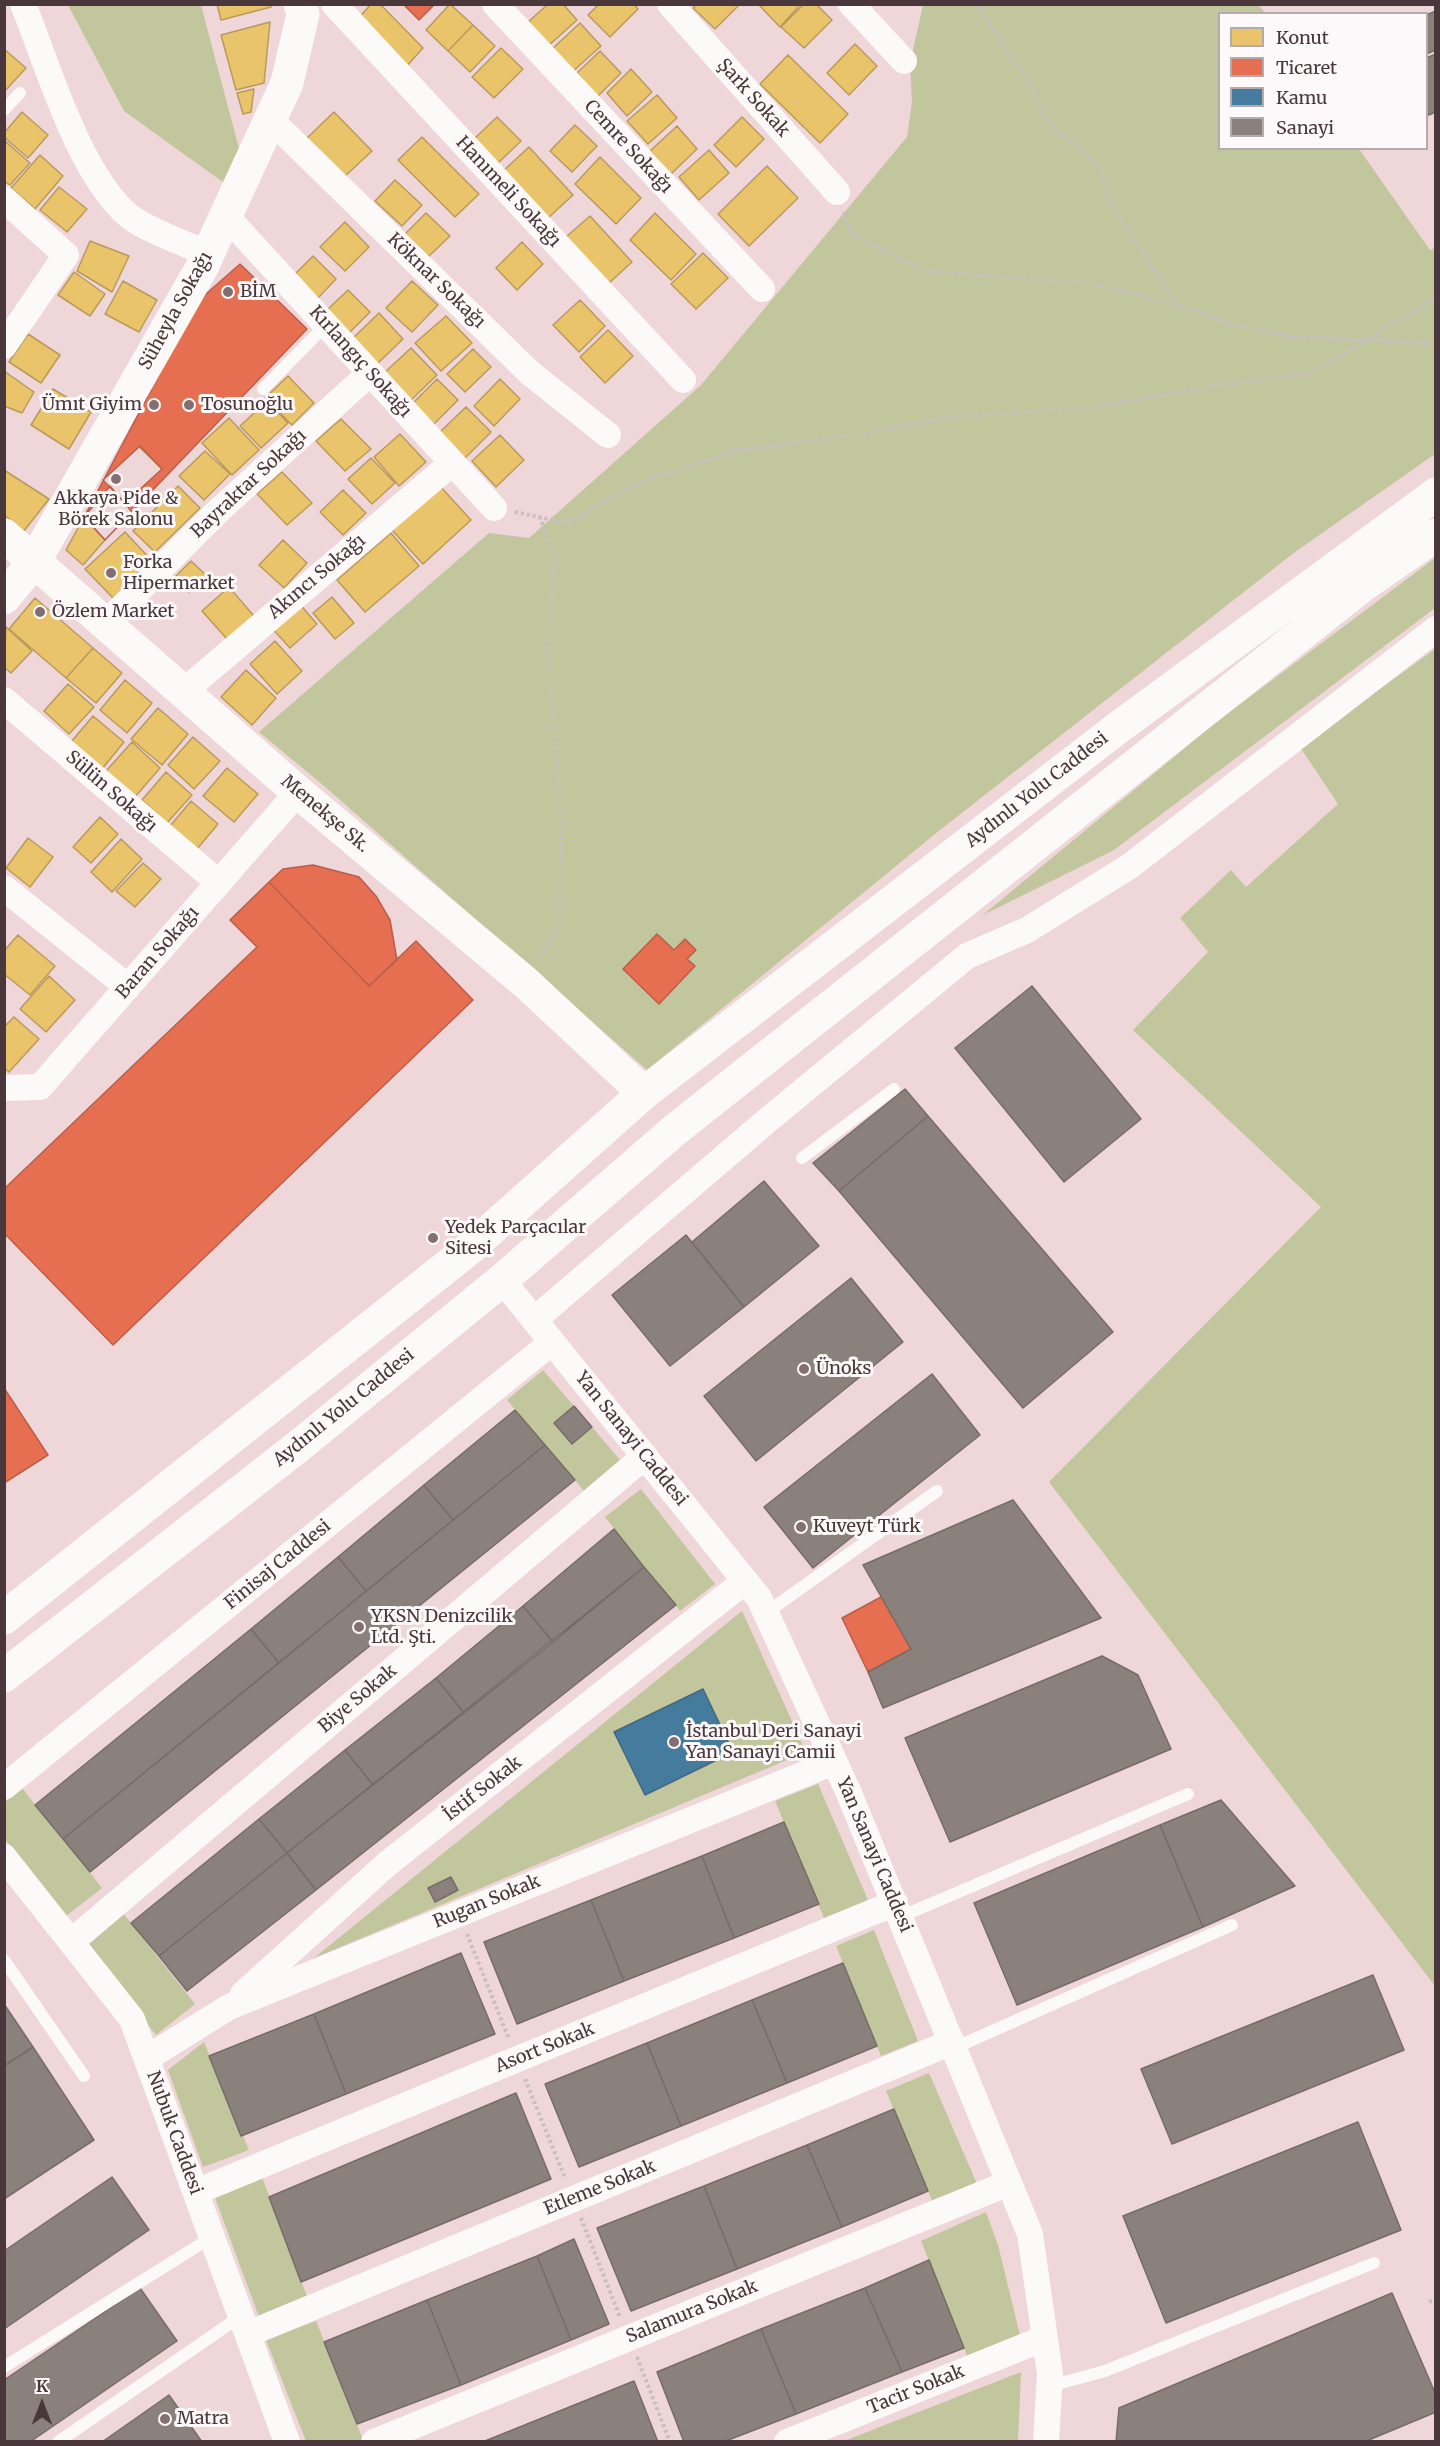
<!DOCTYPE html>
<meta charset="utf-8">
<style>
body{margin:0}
#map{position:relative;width:1440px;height:2446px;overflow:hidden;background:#eed6d9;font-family:Merriweather,serif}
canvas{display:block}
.frame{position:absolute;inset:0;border:6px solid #49373b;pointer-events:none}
.legend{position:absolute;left:1218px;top:12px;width:210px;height:138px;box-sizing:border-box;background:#fdf8f9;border:2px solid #b5abad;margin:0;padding:8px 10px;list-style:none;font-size:18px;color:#49373b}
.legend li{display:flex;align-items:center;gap:12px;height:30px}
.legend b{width:30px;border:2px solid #b5abad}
.north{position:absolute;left:12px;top:2374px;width:60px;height:60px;-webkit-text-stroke:4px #fdf8f9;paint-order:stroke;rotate:0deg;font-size:16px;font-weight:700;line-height:24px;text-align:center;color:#49373b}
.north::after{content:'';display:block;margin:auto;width:21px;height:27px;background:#49373b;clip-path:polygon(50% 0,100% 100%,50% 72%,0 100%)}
</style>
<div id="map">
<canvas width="1440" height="2446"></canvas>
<div class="frame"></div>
<ul class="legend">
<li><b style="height:16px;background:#e9c46a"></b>Konut</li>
<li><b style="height:16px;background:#e76f51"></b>Ticaret</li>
<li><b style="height:16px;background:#457b9d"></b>Kamu</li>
<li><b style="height:16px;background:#8a817c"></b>Sanayi</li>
</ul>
<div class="north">K</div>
</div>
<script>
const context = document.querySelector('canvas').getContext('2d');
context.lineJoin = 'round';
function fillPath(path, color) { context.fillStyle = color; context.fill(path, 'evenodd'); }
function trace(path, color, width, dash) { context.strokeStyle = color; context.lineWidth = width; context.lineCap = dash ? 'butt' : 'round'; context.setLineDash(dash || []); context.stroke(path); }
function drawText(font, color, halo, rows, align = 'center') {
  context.font = font + ' Merriweather,serif'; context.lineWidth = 6; context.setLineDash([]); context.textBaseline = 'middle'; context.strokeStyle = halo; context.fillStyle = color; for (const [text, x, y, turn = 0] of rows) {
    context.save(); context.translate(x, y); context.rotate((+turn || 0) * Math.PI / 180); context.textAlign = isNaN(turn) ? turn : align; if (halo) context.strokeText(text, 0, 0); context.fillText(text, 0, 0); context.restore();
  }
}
fillPath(new Path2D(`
 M68,5H201L241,156L227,185L124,111Z
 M923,5H1259L1265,13L1220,14V148L1359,149L1430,250L1435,248V454L1295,552L940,830L647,1070L323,785L259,732L489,533L529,538L701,385L907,137L912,102L910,64Z
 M1435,558V608L1114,850L983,915L1215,723Z
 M1435,649V1986L1049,1482L1321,1207L1133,1030L1208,952L1180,918L1231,870L1246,887L1338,804L1300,747Z
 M543,1370L620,1460L584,1491L507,1400Z
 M641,1489L715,1584L680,1611L605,1517Z
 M742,1611L806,1752L314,1958Z
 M818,1784L868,1900L824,1918L775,1801Z
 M22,1788L102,1888L66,1916L5,1839V1802Z
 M123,1913L195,2004L156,2035L84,1944Z
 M874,1930L918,2041L881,2056L836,1946Z
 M204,2042L249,2150L203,2167L168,2070Z
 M929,2073L977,2184L933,2203L886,2091Z
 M262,2177L308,2299L259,2317L214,2195Z
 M986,2212L998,2245L1020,2335L968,2358L921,2241Z
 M316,2321L363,2440L359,2442L306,2441L266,2340Z
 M1021,2372L1018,2441H844Z`), '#c1c69c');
const homes = new Path2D(`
 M217,4H270L271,7L221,20Z
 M371,4H380L423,48L405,68L357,20Z
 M450,4L473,25L448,51L426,30Z
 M548,4H563L577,20L547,47L526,24Z
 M599,4H634L638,9L610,37L588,15Z
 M697,4H740L715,29L693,8Z
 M758,4H801L780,27Z
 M804,4H816L832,20L804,48L781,27Z
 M270,22L264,83L236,90L221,35Z
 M580,23L601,46L571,73L551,50Z
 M473,25L495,46L470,72L448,51Z
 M855,44L877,66L849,95L827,73Z
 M501,48L523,69L494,98L472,77Z
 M4,49L26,68L4,92Z
 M600,51L621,73L597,97L577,73Z
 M788,55L848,114L820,143L760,84Z
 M631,69L652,92L627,116L607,93Z
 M254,89L251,112L243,114L237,93Z
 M657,95L677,118L648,144L627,121Z
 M22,112L48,135L28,158L4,137V133Z
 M334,112L372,151L343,178L306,139Z
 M497,117L521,141L496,165L473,140Z
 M742,117L764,139L736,167L714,145Z
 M575,125L597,146L572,172L550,151Z
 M677,126L697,149L671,174L650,151Z
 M422,137L479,194L455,217L398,160Z
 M4,140L30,163L10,185L4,181Z
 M529,147L573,195L547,219L503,171Z
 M709,150L729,173L699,200L679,177Z
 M40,155L63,176L35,209L11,188Z
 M600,157L641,198L616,224L575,184Z
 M767,166L798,198L749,246L718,214Z
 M395,180L422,205L402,226L375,201Z
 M59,187L87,209L67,232L40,210Z
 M426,213L450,236L428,257L405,234Z
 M655,213L696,254L671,280L630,240Z
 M590,216L632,262L608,284L566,237Z
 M345,222L369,247L345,271L320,247Z
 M90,241L129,256L112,292L77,271Z
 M522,242L543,264L517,290L496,268Z
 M703,253L728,278L696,309L671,284Z
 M313,256L336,279L317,299L294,275Z
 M74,272L105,294L90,316L58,295Z
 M123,281L157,300L139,332L105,314Z
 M412,281L438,305L412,332L386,308Z
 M348,290L370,312L348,334L326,311Z
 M267,296L301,330L226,403L193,370Z
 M580,300L605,326L579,352L553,325Z
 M379,313L403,339L376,365L352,339Z
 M446,316L472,343L441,371L415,343Z
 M608,330L633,356L605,383L580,357Z
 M28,334L60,355L41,383L9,362Z
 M411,348L437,375L410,401L384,373Z
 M473,349L491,367L465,392L447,374Z
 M4,371L34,392L22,413L4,406Z
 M288,376L314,403L292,425L265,398Z
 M200,377L226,403L162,469L134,442Z
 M437,379L458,400L433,425L412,404Z
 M500,379L520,399L494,426L474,406Z
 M53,389L91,412L69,449L31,425Z
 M267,401L288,423L261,448L240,426Z
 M466,407L491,432L464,459L439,433Z
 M229,418L259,450L232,475L202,443Z
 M341,419L371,449L345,471L316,441Z
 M400,434L426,462L399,486L374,457Z
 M500,435L524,460L496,487L472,461Z
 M205,451L230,474L204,500L179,476Z
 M371,458L395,483L372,504L348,479Z
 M4,470L49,499L24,531L4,515Z
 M282,472L312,503L287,525L257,494Z
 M439,485L471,520L423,564L391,529Z
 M178,486L200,508L155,552L133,531Z
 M343,490L366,513L343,535L320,512Z
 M84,517L105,540L83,565L66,550Z
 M125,532L152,561L113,598L85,569Z
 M391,533L419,566L365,612L337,580Z
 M283,540L307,563L284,588L259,565Z
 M191,561L206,575L189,592L175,577Z
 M229,587L254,616L227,639L202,611Z
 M332,597L354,623L335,639L313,613Z
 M35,598L93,648L66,678L9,629Z
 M297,601L317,624L290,648L269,625Z
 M6,627L32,651L11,673L4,667Z
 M275,641L302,671L277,694L250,664Z
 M93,648L122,673L96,703L66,678Z
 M246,670L276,698L252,725L221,697Z
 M125,680L152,703L127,733L100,710Z
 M68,684L94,707L69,734L44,711Z
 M158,708L188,734L162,765L131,739Z
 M93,716L124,742L102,769L71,742Z
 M193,737L220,761L194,789L168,765Z
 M132,742L160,768L135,797L106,771Z
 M227,768L258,794L234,822L203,796Z
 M166,772L192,795L167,823L142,800Z
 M191,801L218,824L197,849L170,826Z
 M100,817L118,834L91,863L73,847Z
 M28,838L53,857L30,887L6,868Z
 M121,839L142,859L112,892L91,872Z
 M143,863L161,879L135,907L116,891Z
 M18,935L55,966L30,995L4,974V951Z
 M49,976L75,1000L46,1032L20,1009Z
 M14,1017L39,1039L9,1072L4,1068V1027Z`);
fillPath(homes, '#e9c46a');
trace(homes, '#b99a5c', 1.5);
const shops = new Path2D(`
 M403,4H435L419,20Z
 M240,264L307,329L105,540L84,517L198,301Z
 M140,446L162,469L125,503L103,480Z
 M110,486L132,512L105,540L84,517Z
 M313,865L359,877L376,896L390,920L397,960L369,986L269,882L283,869Z
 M269,882L369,986L416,941L473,1000L113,1345L4,1233V1189L257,947L230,920Z
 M657,934L674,950L685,939L696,950L687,959L695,966L659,1004L623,969Z
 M4,1388L48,1455L4,1483Z
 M881,1597L911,1649L868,1672L842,1618Z`);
fillPath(shops, '#e76f51');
trace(shops, '#b85e4a', 1.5);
const public = new Path2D(`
 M703,1689L733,1752L645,1795L614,1732Z`);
fillPath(public, '#457b9d');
trace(public, '#466780', 1.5);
const industry = new Path2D(`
 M1436,11V50L1426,54V15Z
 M1436,54V112L1426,116V58Z
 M1032,986L1141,1119L1064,1182L955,1048Z
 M905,1089L928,1116L839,1191L813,1163Z
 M928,1116L1113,1332L1023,1408L839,1191Z
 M764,1181L819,1246L744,1307L692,1242Z
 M686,1235L744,1307L670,1366L612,1295Z
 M851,1278L903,1342L756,1461L704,1396Z
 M932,1374L980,1435L813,1568L764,1507Z
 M574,1406L592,1427L572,1444L554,1423Z
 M515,1410L545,1445L453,1520L424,1485Z
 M545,1445L575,1480L90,1872L63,1839Z
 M424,1485L453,1520L366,1591L338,1557Z
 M1013,1500L1101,1618L883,1708L868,1672L911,1649L863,1565Z
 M614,1529L644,1567L553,1642L523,1606Z
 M338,1557L366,1591L279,1663L251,1629Z
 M644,1567L676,1605L316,1890L287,1853Z
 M523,1606L553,1642L464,1713L436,1678Z
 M251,1629L279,1663L63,1839L35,1805Z
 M1102,1656L1138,1675L1171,1749L950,1842L905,1738Z
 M436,1678L464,1713L373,1785L345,1750Z
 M345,1750L373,1785L287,1853L259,1819Z
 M1221,1800L1295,1886L1203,1927L1160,1825Z
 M259,1819L287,1853L159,1956L131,1923Z
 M784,1822L819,1904L734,1938L702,1856Z
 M1160,1825L1203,1927L1017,2005L974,1903Z
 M287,1853L316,1890L187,1991L159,1956Z
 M702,1856L734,1938L624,1981L591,1900Z
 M451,1877L458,1890L435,1902L428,1888Z
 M591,1900L624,1981L517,2024L484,1942Z
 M461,1953L495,2034L346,2094L314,2014Z
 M843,1963L877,2046L787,2083L752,2000Z
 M1373,1975L1404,2050L1172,2144L1141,2069Z
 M752,2000L787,2083L681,2126L647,2043Z
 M4,2004L33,2047L4,2066Z
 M314,2014L346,2094L241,2136L209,2056Z
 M647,2043L681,2126L579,2167L545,2084Z
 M33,2047L94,2140L4,2199V2066Z
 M516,2093L551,2179L301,2282L269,2197Z
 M894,2109L928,2191L842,2227L807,2145Z
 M1358,2122L1401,2230L1166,2323L1123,2216Z
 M807,2145L842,2227L737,2269L704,2186Z
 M112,2177L149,2230L4,2329V2251Z
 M704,2186L737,2269L631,2311L597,2228Z
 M574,2239L609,2324L571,2340L537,2256Z
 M537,2256L571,2340L461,2385L427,2300Z
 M929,2260L964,2348L902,2372L865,2288Z
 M140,2288L177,2341L30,2442H4V2380Z
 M865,2288L902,2372L796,2414L761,2329Z
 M1392,2293L1436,2395V2412L1364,2442H1116L1119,2408Z
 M427,2300L461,2385L357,2424L324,2342Z
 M761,2329L796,2414L723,2442H684L657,2372Z
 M634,2381L658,2442H485V2441Z
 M169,2395L202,2442H102Z`);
fillPath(industry, '#8a817c');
trace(industry, '#766b68', 1.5);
trace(new Path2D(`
 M976,4L1030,84L1050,125L1101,168L1107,198L1177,305
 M844,212L852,234L924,271L1095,284L1177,305L1229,324L1293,337L1419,342L1436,346
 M515,512L568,523L633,485L740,450L871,433L947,417L1090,408L1226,384L1310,374L1436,298
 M539,960L559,928L562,831L548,645L555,557L540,518
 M467,1934L509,2039
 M525,2079L565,2178
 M581,2218L620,2317
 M1429,2301L1436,2302
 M637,2357L670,2442`), '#c7bfc0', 4, [3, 3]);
trace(new Path2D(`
 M4,110L20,93
 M263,389L326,325
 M802,1158L894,1089
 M766,1613L937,1491
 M900,1917L1188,1794
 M4,1960L84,2076
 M954,2048L1232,1925
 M4,2367L212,2237
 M1050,2386L1105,2371L1374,2263
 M58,2442L241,2316`), '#fcf9f9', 12);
trace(new Path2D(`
 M23,4C48,66 79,174 129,216C146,230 187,244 208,254
 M334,4L683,380
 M495,4L762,289
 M670,4L837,192
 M851,4L904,61
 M270,119L530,373L608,435
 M4,199L66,255L4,346
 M226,216L494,508
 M105,624L217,512L370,373
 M183,692L452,463
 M4,700L219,883
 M4,888L128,987
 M4,1088L40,1087L298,792
 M502,1280L759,1598L766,1613L848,1791L1030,2234L1050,2374L1046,2442
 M534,1320L769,1119L967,956L1027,930L1130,866L1436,629
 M4,1787L552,1342
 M4,1857L132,2019L287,2442
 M71,1942L645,1456
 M243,1994L387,1864L745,1581
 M147,2058L229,2007L834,1762
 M196,2192L895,1903
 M248,2334L952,2042
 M374,2442L1009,2183
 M787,2442L1045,2338`), '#fcf9f9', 26);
trace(new Path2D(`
 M4,535L298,792L526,983L644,1093
 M4,598L34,562L202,267L287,83L303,14L300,4`), '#fcf9f9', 33);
trace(new Path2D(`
 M4,1618L469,1249L644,1093L1119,727L1436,494
 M4,1676L295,1449L502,1280L676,1129L1362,586L1436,535`), '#fcf9f9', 33);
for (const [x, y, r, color] of [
 [228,292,6,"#836f72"],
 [154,405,6,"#836f72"],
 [189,405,6,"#836f72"],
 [116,479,6,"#836f72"],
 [111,573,6,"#836f72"],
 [40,612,6,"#836f72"],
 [433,1238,6,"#836f72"],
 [804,1369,6,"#836f72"],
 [801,1527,6,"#836f72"],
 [359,1627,6,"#836f72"],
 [674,1742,6,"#836f72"],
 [165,2419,6,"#836f72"]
]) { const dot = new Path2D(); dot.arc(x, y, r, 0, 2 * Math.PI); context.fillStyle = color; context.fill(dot); trace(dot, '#fdf8f9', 2); }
drawText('18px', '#49373b', '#fdf8f9', [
 ["Şark Sokak",753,98,48],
 ["Cemre Sokağı",628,147,47],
 ["Hanımeli Sokağı",508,192,47],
 ["Köknar Sokağı",436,281,44],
 ["Süheyla Sokağı",176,311,-61],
 ["Kırlangıç Sokağı",360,362,48],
 ["Bayraktar Sokağı",249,484,-43],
 ["Akıncı Sokağı",317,577,-40],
 ["Aydınlı Yolu Caddesi",1037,790,-38],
 ["Sülün Sokağı",111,792,41],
 ["Menekşe Sk.",325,814,40],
 ["Baran Sokağı",158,953,-49],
 ["Aydınlı Yolu Caddesi",344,1408,-39],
 ["Yan Sanayi Caddesi",631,1439,51],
 ["Finisaj Caddesi",278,1565,-39],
 ["Biye Sokak",358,1699,-40],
 ["İstif Sokak",483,1789,-38],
 ["Yan Sanayi Caddesi",874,1855,67],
 ["Rugan Sokak",487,1902,-22],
 ["Asort Sokak",545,2048,-22],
 ["Nubuk Caddesi",174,2133,70],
 ["Etleme Sokak",600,2188,-22],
 ["Salamura Sokak",692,2312,-22],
 ["Tacir Sokak",916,2390,-22]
]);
drawText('18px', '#49373b', '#fdf8f9', [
 ["BİM",240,292],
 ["Ümıt Giyim",142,405,"right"],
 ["Tosunoğlu",201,405],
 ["Akkaya Pide &",116,499,"center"],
 ["Börek Salonu",116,520,"center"],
 ["Forka",123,563],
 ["Hipermarket",123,584],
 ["Özlem Market",52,612],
 ["Yedek Parçacılar",445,1228],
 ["Sitesi",445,1249],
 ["Ünoks",816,1369],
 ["Kuveyt Türk",813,1527],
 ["YKSN Denizcilik",371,1617],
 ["Ltd. Şti.",371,1638],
 ["İstanbul Deri Sanayi",686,1732],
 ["Yan Sanayi Camii",686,1753],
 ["Matra",177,2419]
], 'left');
</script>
